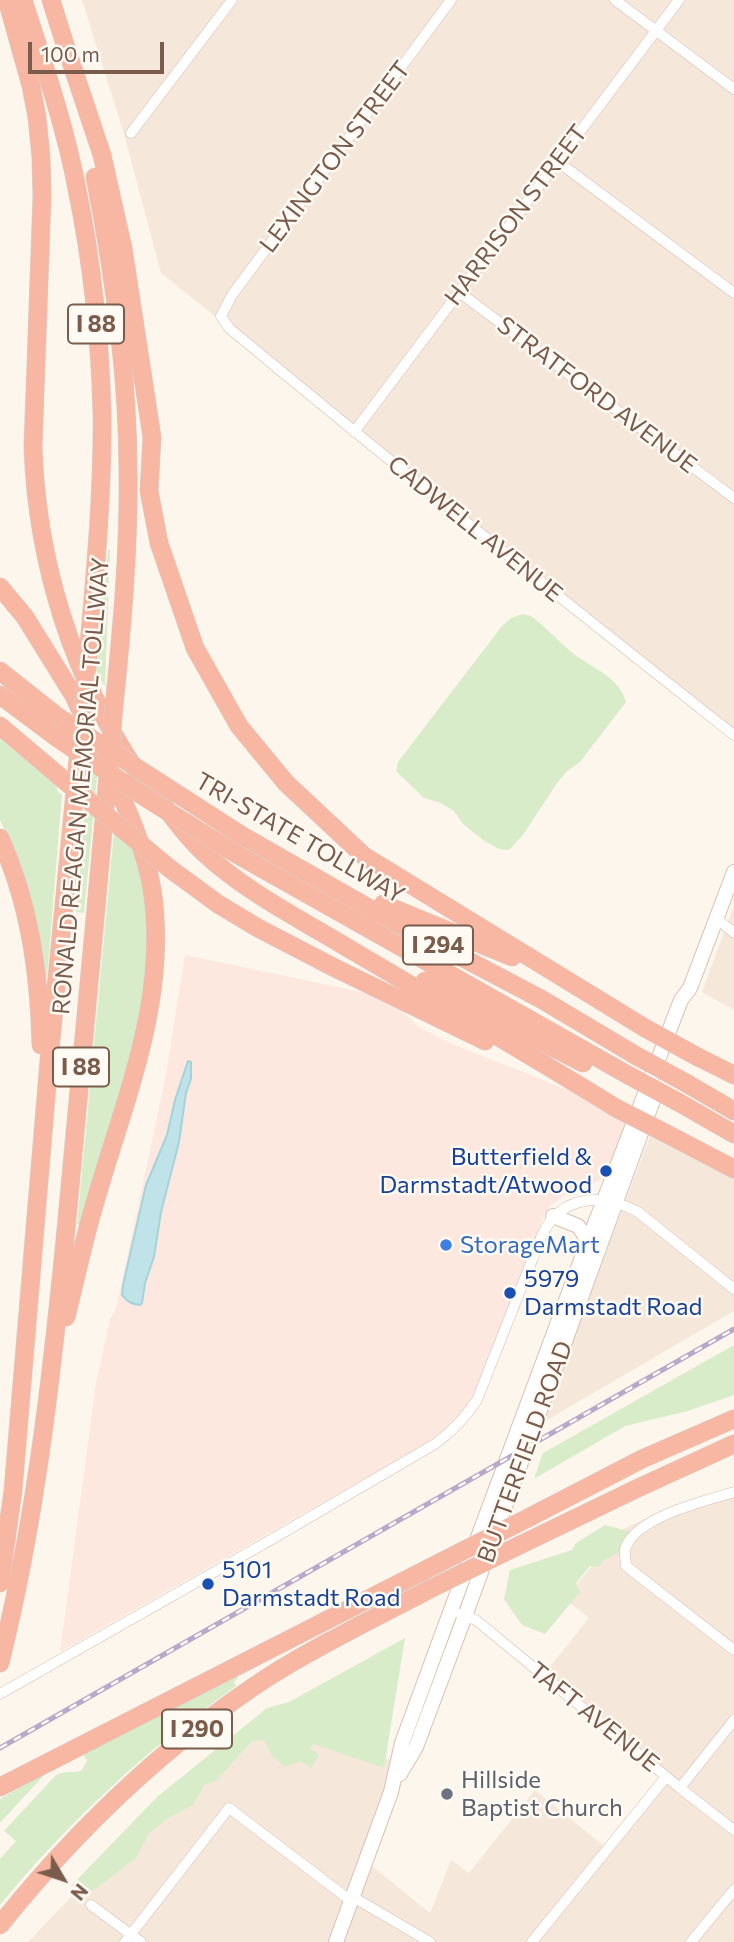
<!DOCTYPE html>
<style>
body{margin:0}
#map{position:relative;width:734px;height:1942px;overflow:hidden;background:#fdf6ec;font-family:Commissioner,sans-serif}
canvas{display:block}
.north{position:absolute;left:28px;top:1844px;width:70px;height:70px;-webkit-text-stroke:5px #fffaf3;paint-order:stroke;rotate:129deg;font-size:19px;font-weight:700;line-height:28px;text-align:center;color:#7a5c4d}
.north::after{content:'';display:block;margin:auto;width:24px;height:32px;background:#7a5c4d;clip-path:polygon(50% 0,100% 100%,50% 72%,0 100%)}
.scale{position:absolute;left:28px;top:42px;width:136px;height:32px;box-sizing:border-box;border:4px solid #7a5c4d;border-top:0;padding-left:9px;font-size:21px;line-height:24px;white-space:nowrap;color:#7a5c4d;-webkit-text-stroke:5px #fffaf3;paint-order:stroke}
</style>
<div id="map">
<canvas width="734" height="1942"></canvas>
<div class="north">N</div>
<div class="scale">100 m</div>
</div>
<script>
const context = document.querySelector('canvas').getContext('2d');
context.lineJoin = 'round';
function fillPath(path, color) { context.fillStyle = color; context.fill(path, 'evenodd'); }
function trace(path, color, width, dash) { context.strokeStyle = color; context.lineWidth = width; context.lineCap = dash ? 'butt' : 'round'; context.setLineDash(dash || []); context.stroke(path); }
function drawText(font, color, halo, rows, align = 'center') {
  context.font = font + ' Commissioner,sans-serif'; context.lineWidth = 5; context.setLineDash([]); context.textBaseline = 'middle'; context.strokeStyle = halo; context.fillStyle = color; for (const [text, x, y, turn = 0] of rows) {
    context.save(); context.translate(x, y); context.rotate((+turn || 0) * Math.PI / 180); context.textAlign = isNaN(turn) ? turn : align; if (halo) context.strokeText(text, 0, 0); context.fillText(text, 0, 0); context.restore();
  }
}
fillPath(new Path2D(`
 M82,0H734V731L161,273L124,134Z
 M734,905V1010L702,992Z
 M653,1128L734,1175V1311L542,1423Z
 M734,1488V1826L545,1673L589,1618L565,1599L621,1530L678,1504Z
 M257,1726L399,1762L334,1942H28L116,1850Z
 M667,1780L734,1834V1942H338L368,1863L430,1913L451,1860L469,1873L535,1790L609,1850Z`), '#f5e8da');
fillPath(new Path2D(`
 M185,955L381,996L401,1010L418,1026L447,1042L568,1090L631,1111L606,1176L601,1180L571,1190L551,1205L544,1215L473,1399L465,1411L446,1430L427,1443L60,1652L96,1383L110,1319L116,1309L165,1080Z`), '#fde8e0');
fillPath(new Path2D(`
 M108,550H110L105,687L96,671Z
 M523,614L531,616C545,626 556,639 569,650C588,667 619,675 626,702L580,762L567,771L557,783L523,835L509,850L499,849L483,840L463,824L454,811L441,803L424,798L396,771L398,762L502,626L511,618Z
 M0,739L57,786V791L62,795L47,977H45L10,842L0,820Z
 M90,749L98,767L84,913L76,912Z
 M114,832L137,853L148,917L147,970L135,1047L101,1153L82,1225L77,1224Z
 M734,1345V1395L688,1411L625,1426L534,1479L543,1453Z
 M605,1525L632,1532L618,1553L603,1561L599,1567L590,1566L576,1583L580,1592L545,1634L522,1625L504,1599L510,1570L572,1550L576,1543Z
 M405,1638L384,1768L313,1744L310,1748L319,1755L311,1768L300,1761L285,1767L272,1756L264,1740L252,1741L216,1781L204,1785L193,1805L170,1817L149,1833L136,1858L90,1893L71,1886L157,1797L267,1708L289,1702Z
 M237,1676L238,1678L234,1682L236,1686C147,1749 69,1821 0,1905V1859L16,1841L4,1831L56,1775C64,1771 72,1773 81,1771L87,1761L83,1754Z
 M46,1773L0,1823V1799Z`), '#d8ecc9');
const water = new Path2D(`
 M188,1061L191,1062V1079L186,1093L179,1142L161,1212L154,1257L145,1283L142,1303L140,1305C132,1304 127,1302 122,1295L123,1285L146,1185L167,1135L175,1100Z`);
fillPath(water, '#bfe3e8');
trace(water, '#a5d3da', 2);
const minor = new Path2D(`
 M451,0L232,295L221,316L229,328C395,466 564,601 734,735
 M615,0L734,89
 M131,133L232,0
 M557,161L734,293
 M459,292L734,498
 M354,432L679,0
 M717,919L734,933
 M734,1492C705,1501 635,1517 625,1549C624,1554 626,1561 626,1566L734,1650
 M460,1614L476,1620L680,1788L734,1830
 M0,1694L274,1538L435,1444C453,1431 465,1418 477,1400L542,1235C562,1194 602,1193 638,1212L734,1289
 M680,1788L734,1720
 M353,1897L430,1942
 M91,1905L141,1942
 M125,1942L229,1808L351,1901
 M532,1942L666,1777
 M691,1942L734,1890`);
const secondary = new Path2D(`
 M553,1216L578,1226L586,1237L585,1247
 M400,1774L416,1747L465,1616L656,1092
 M336,1942L391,1792L402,1743L451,1610L584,1252L681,1000L690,988L734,872`);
const motorway = new Path2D(`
 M7,0L31,86L37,117L41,157L42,197L33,447C37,564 73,678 139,775C144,782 150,788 156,795C171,815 185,835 203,852C247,893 302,920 353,951C441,1003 529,1054 616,1108
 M23,0C43,62 65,125 77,189C92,262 100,337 102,412C103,493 95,576 88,656
 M51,0L69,57
 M66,47L102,155L123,248L152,437L149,491L159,543L195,648L239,726L286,783L364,856L645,1028
 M95,177C114,274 128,373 128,472C129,551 122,628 114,706
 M0,587L25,617L74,696L85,720
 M0,671L58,717
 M0,695L56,737
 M0,726L58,775
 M241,835L374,911L541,999L635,1055
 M0,838C30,904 39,973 41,1045
 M238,855L628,1075
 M169,868L218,904L258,928L335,968L485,1041
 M383,904L512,957
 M425,981L583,1063
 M696,1056L734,1075
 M686,1083L734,1111
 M678,1102L734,1134
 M667,1134L734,1169
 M66,1317C76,1278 84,1238 96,1199C125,1098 169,997 152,889C145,848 127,808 109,770
 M528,1518L642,1459L734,1419
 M489,1560L638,1488L734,1444
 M0,1583L13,1491L49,1061L80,739
 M0,1663C35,1523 51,1382 65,1240C80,1089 93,938 107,787
 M0,1787L441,1562
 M0,1925C76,1830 166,1744 268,1677C320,1644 377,1617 432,1588`);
trace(minor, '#d1beb0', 11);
trace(secondary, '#d6c0b0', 16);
trace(motorway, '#dad1cd', 19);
trace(minor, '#fff', 10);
trace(secondary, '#fff', 14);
trace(motorway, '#f7b7a3', 18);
const rail = new Path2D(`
 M0,1748L734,1329`);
trace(rail, '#b9a8c9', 5);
trace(rail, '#fffaf3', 2.5, [8]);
const motorwayBridge = new Path2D(`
 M58,717L241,835
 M81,729L88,656
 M56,737L146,798L238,855
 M58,775L169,868
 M107,787L114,706
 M645,1028L696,1056
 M635,1055L686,1083
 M628,1075L678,1102
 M616,1108L667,1134
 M441,1562L528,1518
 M432,1588L489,1560`);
trace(motorwayBridge, '#dad1cd', 19, []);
trace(motorwayBridge, '#f7b7a3', 18);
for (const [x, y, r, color] of [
 [606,1171,7,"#1a4fb4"],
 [446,1245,7,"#3f7fe0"],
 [510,1293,7,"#1a4fb4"],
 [208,1584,7,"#1a4fb4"],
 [447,1794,7,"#6b7280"]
]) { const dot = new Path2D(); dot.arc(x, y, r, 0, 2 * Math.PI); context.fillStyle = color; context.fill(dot); trace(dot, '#fffaf3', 2.5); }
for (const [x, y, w] of [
 [96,324,56],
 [438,945,70],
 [81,1067,56],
 [197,1729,70]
]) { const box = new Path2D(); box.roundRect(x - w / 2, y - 19.5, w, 39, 5); context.fillStyle = '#fffaf3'; context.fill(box); trace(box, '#7a5c4d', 2); }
drawText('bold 23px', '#7a5c4d', null, [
 ["I 88",96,324],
 ["I 294",438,945],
 ["I 88",81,1067],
 ["I 290",197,1729]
]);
drawText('24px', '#7a5c4d', '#fffaf3', [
 ["LEXINGTON STREET",335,157,-53],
 ["HARRISON STREET",516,215,-53],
 ["STRATFORD AVENUE",597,395,37],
 ["CADWELL AVENUE",475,529,39],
 ["RONALD REAGAN MEMORIAL TOLLWAY",81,786,-85],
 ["TRI-STATE TOLLWAY",300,838,30],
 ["BUTTERFIELD ROAD",525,1452,-70],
 ["TAFT AVENUE",594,1717,39]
]);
drawText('24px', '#164399', '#fffaf3', [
 ["Butterfield &",592,1157,"right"],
 ["Darmstadt/Atwood",592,1185,"right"],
 ["5979",524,1279],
 ["Darmstadt Road",524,1307],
 ["5101",222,1570],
 ["Darmstadt Road",222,1598]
], 'left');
drawText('24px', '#366cbe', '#fffaf3', [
 ["StorageMart",460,1245]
], 'left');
drawText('24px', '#5b616d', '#fffaf3', [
 ["Hillside",461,1780],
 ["Baptist Church",461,1808]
], 'left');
</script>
